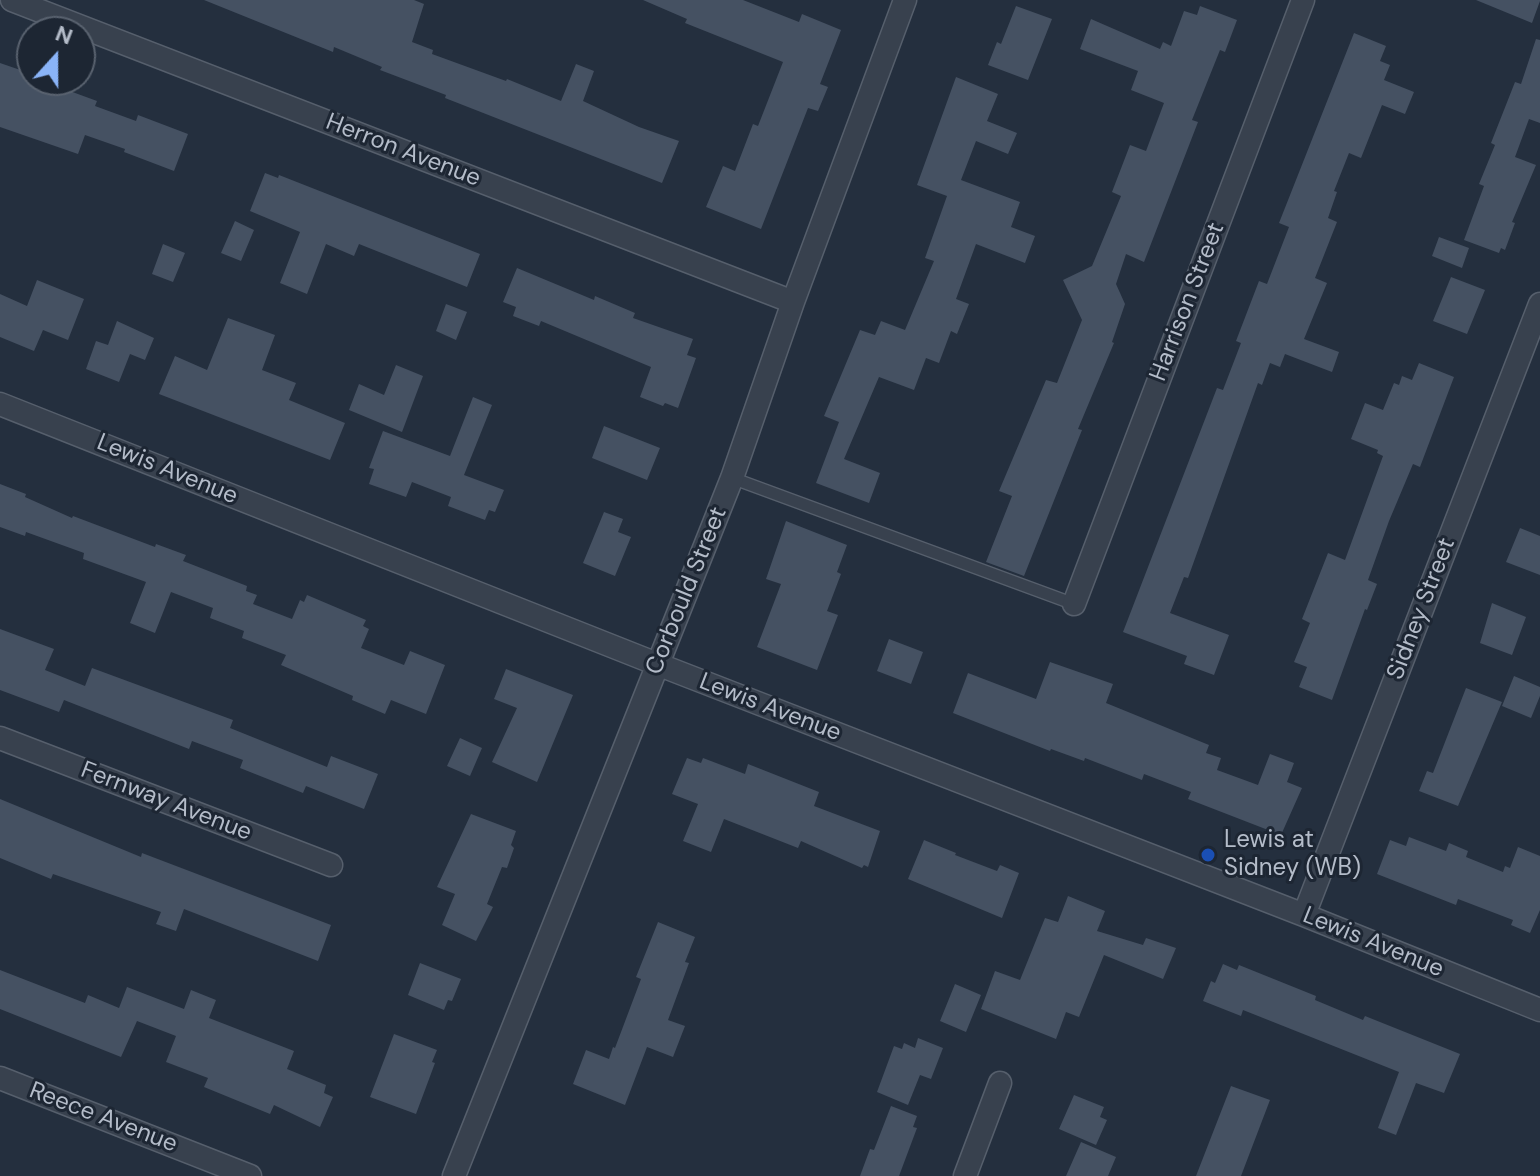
<!DOCTYPE html>
<style>
body{margin:0}
#map{position:relative;width:1540px;height:1176px;overflow:hidden;background:#242f3e;font-family:"DM Sans",sans-serif}
canvas{display:block}
.north{position:absolute;left:16px;top:16px;width:80px;height:80px;box-sizing:border-box;background:#1d2633;border:2px solid #59626f;border-radius:50%;rotate:21deg;font-size:22px;font-weight:700;line-height:32px;text-align:center;color:#b4bcc9}
.north::after{content:'';display:block;margin:auto;width:28px;height:36px;background:#8ab4f8;clip-path:polygon(50% 0,100% 100%,50% 72%,0 100%)}
</style>
<div id="map">
<canvas width="1540" height="1176"></canvas>
<div class="north">N</div>
</div>
<script>
const context = document.querySelector('canvas').getContext('2d');
context.lineJoin = 'round';
function fillPath(path, color) { context.fillStyle = color; context.fill(path, 'evenodd'); }
function trace(path, color, width, dash) { context.strokeStyle = color; context.lineWidth = width; context.lineCap = dash ? 'butt' : 'round'; context.setLineDash(dash || []); context.stroke(path); }
function drawText(font, color, halo, rows, align = 'center') {
  context.font = font + ' "DM Sans",sans-serif'; context.lineWidth = 6; context.setLineDash([]); context.textBaseline = 'middle'; context.strokeStyle = halo; context.fillStyle = color; for (const [text, x, y, turn = 0] of rows) {
    context.save(); context.translate(x, y); context.rotate((+turn || 0) * Math.PI / 180); context.textAlign = isNaN(turn) ? turn : align; if (halo) context.strokeText(text, 0, 0); context.fillText(text, 0, 0); context.restore();
  }
}
fillPath(new Path2D(`
 M204,0H414L424,4L412,42L433,50L432,54L506,81L507,79L561,101L576,64L594,71L583,101L639,127L679,141L662,183L445,98L446,95L380,70L382,67L334,47L333,52Z
 M643,0H743L799,22L802,14L841,30L820,84L828,87L818,111L808,108L761,229L706,207L723,166L735,171L753,124L758,126L783,62L685,23L687,19Z
 M1476,0H1540V1L1532,23Z
 M1016,6L1052,19L1028,80L988,65L997,42L1001,44Z
 M1200,6L1237,20L1225,52L1220,50L1192,120L1198,122L1144,262L1126,254L1116,284L1125,304L1112,342L1114,343L1078,429L1082,430L1024,576L986,562L1012,496L999,491L1046,380L1057,383L1082,320L1063,280L1092,266L1121,196L1112,192L1130,145L1146,151L1164,103L1131,90L1138,71L1080,49L1091,19L1160,49L1163,42L1171,46L1184,11L1197,15Z
 M1354,33L1386,46L1380,61L1390,65L1384,80L1414,92L1405,114L1382,105L1361,158L1349,153L1334,191L1337,192L1328,218L1337,222L1315,278L1327,283L1304,339L1339,352L1332,372L1285,354L1280,367L1270,363L1262,385L1258,383L1188,578L1184,577L1170,613L1229,635L1214,675L1184,664L1187,656L1123,632L1217,388L1223,390L1241,343L1236,341L1259,281L1267,284L1289,227L1279,223Z
 M1536,39L1540,40V123L1529,119L1515,157L1536,165L1512,222L1515,223L1505,250L1501,248L1499,253L1464,240L1484,186L1479,184L1495,145L1491,143L1515,82L1521,84Z
 M0,63L32,74V80H47L67,88V90L97,101L95,106L136,121L138,115L188,134L174,171L124,152L125,149L85,135L78,154L0,127Z
 M956,77L998,94L987,121L1017,133L1008,154L976,141L961,180L1020,202L1011,227L1035,236L1025,263L976,244L956,299L969,304L957,334L951,331L939,363L926,358L914,390L879,377L844,459L880,473L869,503L816,483L839,422L824,416L860,330L875,335L881,321L905,330L934,261L925,258L947,196L917,185Z
 M265,173L278,178L279,175L480,254L467,287L359,244L354,256L326,244L307,294L280,283L300,232L250,211Z
 M235,221L254,230L241,261L221,253Z
 M1439,237L1469,248L1462,268L1432,256Z
 M163,244L185,253L173,282L152,274Z
 M517,268L594,300L595,296L635,313L633,318L693,339L687,355L696,358L678,408L665,403L663,406L640,397L651,367L541,321L539,326L513,316L516,307L503,302Z
 M1451,277L1485,290L1467,334L1433,321Z
 M37,280L84,299L68,340L43,330L34,351L0,337V294L27,306Z
 M446,304L467,312L456,340L436,331Z
 M228,318L275,335L262,370L296,383L289,400L345,423L330,460L159,394L175,356L207,370Z
 M117,321L154,338L145,360L130,354L119,382L86,369L96,341L108,345Z
 M1419,363L1454,377L1420,467L1413,464L1389,521L1368,580L1377,584L1367,610L1365,609L1332,700L1299,687L1307,667L1294,662L1310,623L1302,619L1328,553L1345,560L1383,456L1377,453L1378,450L1351,439L1365,403L1383,410L1394,383L1399,385L1402,376L1412,380Z
 M396,365L423,376L402,432L349,410L359,384L384,395Z
 M473,397L492,405L464,475L504,490L495,512L489,510L485,520L448,506L451,497L412,482L406,497L369,484L374,469L369,468L383,431L450,456Z
 M604,426L660,448L647,480L592,458Z
 M0,484L26,494L25,497L72,518L73,516L155,547L156,544L186,555L183,561L247,586L246,591L257,595L253,604L292,619L300,600L304,602L307,595L366,620L363,626L369,629L361,648L404,665L410,651L445,665L426,714L391,700L385,714L352,700L353,696L281,665L286,655L242,638L244,631L210,618L213,608L171,592L155,633L130,623L146,582L83,559L84,553L26,532L25,536L0,527Z
 M604,512L623,519L618,532L631,537L615,576L583,563Z
 M786,521L847,545L837,572L841,574L827,611L838,615L817,670L757,647L781,584L766,579Z
 M1520,528L1540,536V575L1506,562Z
 M1492,603L1526,617L1512,655L1480,643Z
 M0,629L54,649L45,670L85,686L92,668L233,720L230,728L327,767L331,756L378,774L364,809L306,786L303,793L240,768L243,760L192,741L189,749L64,700L59,712L0,690Z
 M889,639L923,652L911,684L877,671Z
 M1050,662L1113,684L1106,703L1209,745L1206,753L1221,758L1217,770L1258,785L1270,754L1294,763L1287,782L1302,788L1281,835L1188,799L1191,792L1144,774L1142,780L1085,758L1084,761L1051,749L1050,751L953,713L968,673L1036,699Z
 M506,669L573,695L537,782L492,762L517,708L494,699Z
 M1514,676L1540,687V696L1531,718L1502,706Z
 M1466,688L1502,702L1458,806L1419,791L1427,771L1433,773Z
 M460,738L482,748L470,776L447,766Z
 M687,758L701,763L703,758L745,774L748,764L819,792L814,806L880,831L868,867L864,865L862,868L801,841L798,848L724,819L711,852L683,841L698,804L672,794Z
 M0,799L141,857L142,853L331,925L318,961L184,909L176,931L156,924L161,912L53,874L51,879L0,858Z
 M471,814L516,831L511,845L514,848L507,868L502,867L487,904L493,907L476,941L442,925L455,894L437,887Z
 M1409,837L1446,851L1449,843L1468,851L1466,857L1503,872L1505,866L1510,868L1518,847L1540,856V910L1530,933L1511,925L1513,920L1458,899L1456,905L1377,874L1390,840L1406,846Z
 M924,840L956,853L955,855L997,871L1000,865L1019,873L1002,918L908,879Z
 M1068,896L1105,911L1097,931L1143,945L1146,938L1176,948L1163,979L1104,955L1079,1017L1066,1012L1056,1039L981,1009L995,971L1020,980L1045,918L1058,922Z
 M658,922L695,937L685,962L689,963L668,1020L685,1026L673,1057L647,1047L625,1105L573,1084L586,1050L609,1059L613,1047L615,1048L641,979L636,977Z
 M420,963L461,979L452,1001L448,1000L444,1010L408,995Z
 M1223,964L1237,970L1239,965L1316,996L1315,1000L1363,1020L1365,1016L1460,1054L1444,1093L1416,1083L1396,1135L1378,1128L1399,1072L1243,1010L1241,1016L1203,1001L1211,981L1215,983Z
 M0,970L85,1003L88,995L119,1008L127,987L184,1009L191,990L216,1000L209,1018L294,1051L287,1069L326,1085L324,1093L333,1097L320,1127L274,1105L270,1114L204,1087L208,1078L166,1062L176,1036L137,1021L121,1057L0,1009Z
 M955,984L981,995L966,1032L940,1021Z
 M394,1034L437,1050L432,1062L435,1063L416,1114L370,1097Z
 M918,1038L943,1048L931,1079L920,1075L908,1105L877,1092L894,1046L902,1049L904,1043L915,1048Z
 M1231,1086L1270,1100L1241,1176H1196Z
 M1074,1095L1104,1107L1100,1117L1107,1120L1096,1145L1059,1129Z
 M891,1106L917,1116L913,1127L917,1128L899,1176H860L870,1149L874,1150Z
 M1081,1142L1116,1157L1108,1176H1066Z`), '#455162');
const service = new Path2D(`
 M732,478L1074,604`);
const minor = new Path2D(`
 M12,0L793,302
 M0,404L657,664L1304,915L1540,1010
 M1074,604L1303,0
 M0,738L331,865
 M1304,915L1540,304
 M0,1078L250,1176
 M454,1176L732,478L793,302L905,0
 M965,1176L1000,1083`);
trace(service, '#565f6c', 14);
trace(minor, '#565f6c', 25);
trace(service, '#38414e', 11);
trace(minor, '#38414e', 22);
for (const [x, y, r, color] of [
 [1208,855,8,"#1a4fb4"]
]) { const dot = new Path2D(); dot.arc(x, y, r, 0, 2 * Math.PI); context.fillStyle = color; context.fill(dot); trace(dot, '#1d2633', 3); }
drawText('24px', '#b4bcc9', '#1d2633', [
 ["Herron Avenue",403,151,21],
 ["Harrison Street",1188,302,-69],
 ["Lewis Avenue",167,470,22],
 ["Corbould Street",687,591,-68],
 ["Sidney Street",1422,609,-69],
 ["Lewis Avenue",770,708,21],
 ["Fernway Avenue",166,802,21],
 ["Lewis Avenue",1373,943,22],
 ["Reece Avenue",103,1118,21]
]);
drawText('24px', '#b4bcc9', '#1d2633', [
 ["Lewis at",1224,841],
 ["Sidney (WB)",1224,869]
], 'left');
</script>
